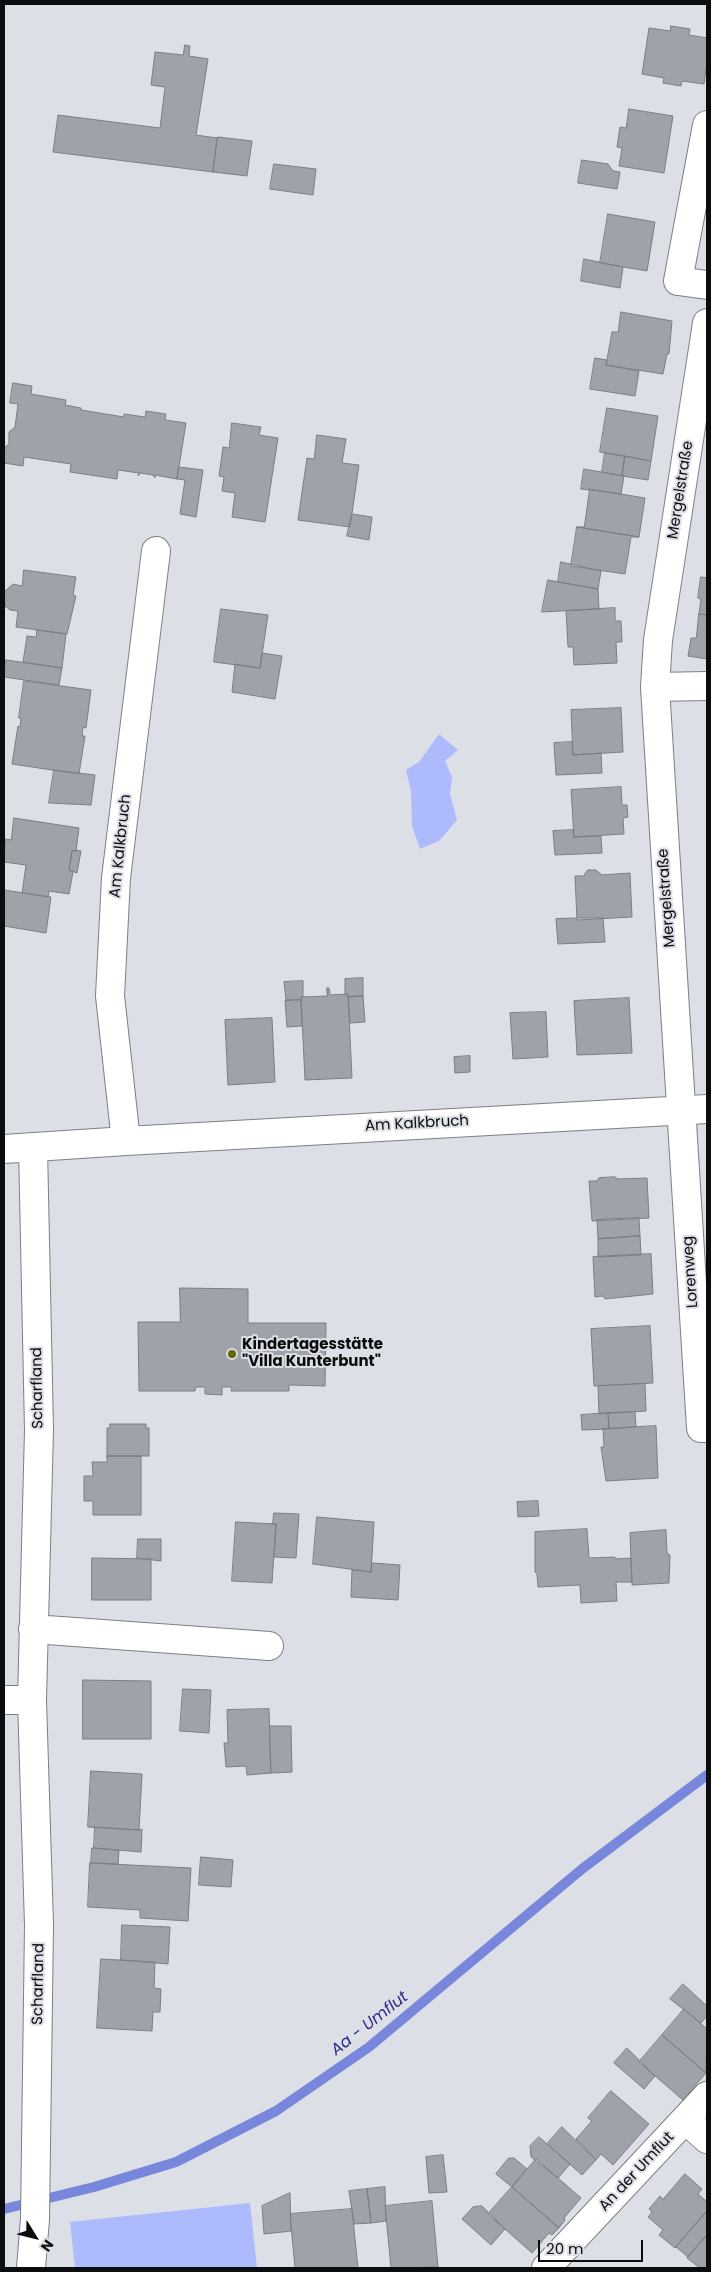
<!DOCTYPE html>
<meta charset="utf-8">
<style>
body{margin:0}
#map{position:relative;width:711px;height:2272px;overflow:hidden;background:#dddfe6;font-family:Poppins,sans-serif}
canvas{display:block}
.frame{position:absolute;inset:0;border:5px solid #0b0c0e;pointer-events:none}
.north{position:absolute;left:10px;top:2212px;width:50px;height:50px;-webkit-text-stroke:4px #dddfe6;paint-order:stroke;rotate:126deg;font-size:14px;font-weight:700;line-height:20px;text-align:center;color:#0b0c0e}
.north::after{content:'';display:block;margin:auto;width:18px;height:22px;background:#0b0c0e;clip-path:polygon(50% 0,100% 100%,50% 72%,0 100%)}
.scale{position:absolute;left:538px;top:2240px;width:105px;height:22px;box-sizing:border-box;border:2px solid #0b0c0e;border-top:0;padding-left:6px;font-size:15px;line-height:18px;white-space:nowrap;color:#0b0c0e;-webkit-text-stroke:4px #dddfe6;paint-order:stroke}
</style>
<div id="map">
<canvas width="711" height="2272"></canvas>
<div class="frame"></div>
<div class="north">N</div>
<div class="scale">20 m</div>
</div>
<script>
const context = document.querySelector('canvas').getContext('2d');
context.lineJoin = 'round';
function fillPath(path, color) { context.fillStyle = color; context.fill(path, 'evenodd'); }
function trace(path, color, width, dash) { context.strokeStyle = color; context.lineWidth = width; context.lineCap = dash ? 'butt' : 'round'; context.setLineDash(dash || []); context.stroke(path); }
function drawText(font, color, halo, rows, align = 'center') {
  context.font = font + ' Poppins,sans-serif'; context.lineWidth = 4; context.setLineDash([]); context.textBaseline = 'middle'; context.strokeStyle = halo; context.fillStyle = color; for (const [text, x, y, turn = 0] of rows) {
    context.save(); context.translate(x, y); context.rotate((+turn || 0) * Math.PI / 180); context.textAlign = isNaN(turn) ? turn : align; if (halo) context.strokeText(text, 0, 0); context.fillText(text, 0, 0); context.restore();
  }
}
fillPath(new Path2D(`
 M439,734L458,750L445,761L452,777L450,794L457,820L439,841L420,849L412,826L411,791L406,770L419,762Z
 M250,2203L257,2268H75L70,2222Z`), '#adbafd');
trace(new Path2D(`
 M4,2209L94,2187L176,2162L276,2111L369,2047L582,1869L707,1775`), '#7886db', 10);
const building = new Path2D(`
 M671,26L690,29L689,35L707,38V62L704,84L682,81L681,86L663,83L664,78L642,74L649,28L670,31Z
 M185,45L190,46L189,56L208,59L196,135L217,138L213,172L53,152L58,115L160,128L165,87L151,85L155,52L183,55Z
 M629,109L673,116L664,173L619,166L622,148L617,147L620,127L626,128Z
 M218,137L252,141L247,176L213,172Z
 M582,160L608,164L613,171L620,172L617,189L578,183Z
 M274,164L316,169L313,195L270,189Z
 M608,214L655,222L647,271L600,263Z
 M584,259L623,267L620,288L581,281Z
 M621,312L672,321L669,354H667L663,374L606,365L612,332H618Z
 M595,358L607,360L606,365L639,371L635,396L590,389Z
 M13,383L32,386L31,394L66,400L65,405L81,408V410L124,417V414L145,417L146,411L166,414L165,420L186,423L177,479L155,475V478L153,475L140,473L138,476L139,473L118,470L117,479L70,472L71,464L24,457L23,466L4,463V448L9,444V432L15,427L18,404L10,403Z
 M607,408L658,416L651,461L600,452Z
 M232,423L261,427L259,435L278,438L265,522L232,517L235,493L222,491L224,477L219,476L223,447L229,448Z
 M317,435L346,439L342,463L359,465L350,527L298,520L307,458L314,459Z
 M605,453L625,456L622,476L602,472Z
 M625,456L651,461L648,480L622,476Z
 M179,467L203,470L196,517L180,514L185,480L177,479Z
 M584,469L624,476L621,494L581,489Z
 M590,489L645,498L639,537L577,527H584Z
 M352,514L372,517L369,540L347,536Z
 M577,527L639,537H631L625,574L571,566Z
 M561,562L601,571L598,589L558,582Z
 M24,570L76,577L73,595L76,596L67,634L16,627L18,611L10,610L5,606L4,592L13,584L22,586Z
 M701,577L707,578V615L699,614L701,599L698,598Z
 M548,580L598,589L599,609L542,612Z
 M615,608V621H621L622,642H616L617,663L574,665L573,647H568L566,611Z
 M221,609L268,615L260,668L214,662Z
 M699,614L707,615V659L688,656L691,638H696Z
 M37,630L66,634L62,668L23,662L27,636L36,637Z
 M262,653L282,656L275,699L232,692L235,664L260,668Z
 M6,660L62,668L59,685L4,677Z
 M24,681L91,690L86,728L83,727L82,736H85L79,774L12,764L18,726L20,727L21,718H19Z
 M621,708L623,752L573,755L571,710Z
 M572,742L573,755L601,753L602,773L556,775L554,743Z
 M54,770L95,775L91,805L49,803Z
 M621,787L622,805H627L628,817L623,818L624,834L574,837L571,790Z
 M14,818L79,828L76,851H72L69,870L73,872L69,894L49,891L48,897L22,893L26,865L4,862L5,839L11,840Z
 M573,830L574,837L601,836L602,853L555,855L553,831Z
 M76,850L81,851L77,873L69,870L72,851H76Z
 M588,870H596L602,875L630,873L632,917L577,920L575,876H583Z
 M4,890L51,897L46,933L4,926Z
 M577,918H603L605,942L558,944L556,919Z
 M363,978V996L348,997V994L345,995V979Z
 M303,981V997H301V1000H286L284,982Z
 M327,988H329L330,995L348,994L352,1078L305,1080L301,997L327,996Z
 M363,996L365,1022L350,1023L348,997Z
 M629,998L632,1053L577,1055L574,1001Z
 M301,1000L302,1026L287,1027L285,1001Z
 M546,1012L548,1057L513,1059L510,1013Z
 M272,1018L275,1082L228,1085L225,1020Z
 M470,1056V1072L455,1073L454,1057Z
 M615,1177L618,1179L647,1178L649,1218L592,1221L589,1181H597L599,1178Z
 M639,1218L640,1236L598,1239L597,1220Z
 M640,1236L641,1255L598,1257V1239Z
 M651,1254L653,1294L605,1299L603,1296L595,1297L593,1257Z
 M180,1288L248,1289V1323H326L325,1386L289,1385V1391H231L232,1387H222V1395L205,1394V1387H196L195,1391H139L138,1322H180Z
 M650,1326L653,1383L594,1386L591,1329Z
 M645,1384L646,1411L599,1414L598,1386Z
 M635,1412L636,1427L609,1429L608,1413Z
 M608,1413L609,1429L582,1430L581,1415Z
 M110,1424H146V1428H149V1456H107V1428H110Z
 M656,1426L658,1478L606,1481L601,1447H604L603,1429Z
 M107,1456H141V1515H93V1501H84V1476H93L92,1462H107Z
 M538,1501L539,1516L518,1517L517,1502Z
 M274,1513L299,1514L296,1558L274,1557L276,1524H273Z
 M317,1517L374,1522L371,1572L313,1564Z
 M236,1522L276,1524L272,1583L232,1581Z
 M587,1529L589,1558L615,1557V1559L631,1558L632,1582H616L617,1601L581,1603L580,1585L538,1587L537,1574L535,1572V1532Z
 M666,1530L667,1553L670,1555L669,1583L632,1585L630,1533Z
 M138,1539H161V1561L137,1558Z
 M92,1558L151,1559V1600H92Z
 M372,1563L400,1565L398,1600L351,1597L352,1570L371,1572Z
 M83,1680L151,1681V1739H83Z
 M183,1689L211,1690L209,1733L180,1731Z
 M269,1709L271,1773L247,1775L246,1766L226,1767L224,1743H228L227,1710Z
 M270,1726H291L292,1772L271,1773Z
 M91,1771L142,1774L139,1830L88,1827Z
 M95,1827L139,1830L142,1829L141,1852L94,1848Z
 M92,1848L119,1850L118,1864L91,1863Z
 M201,1857L233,1860L231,1887L199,1885Z
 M90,1863L191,1868L188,1921L140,1918V1910L88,1907Z
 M122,1925L170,1927L168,1964L121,1960Z
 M101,1959L155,1962L154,1988L161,1989L160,2012H153L152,2031L97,2028Z
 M683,1984L707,2006V2016L701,2023L670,1999Z
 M684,2009L707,2029L706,2073L662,2035Z
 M662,2035L706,2073L683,2100L639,2062Z
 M627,2048L655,2076L644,2089L614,2063Z
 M611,2091L649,2124L613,2165L601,2154L596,2160L576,2139L592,2121L588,2118Z
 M562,2127L596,2160L582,2175L547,2144Z
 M539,2137L570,2164L558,2178L531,2157L530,2146Z
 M443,2155L447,2192L429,2193L426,2157Z
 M509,2158H514L527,2169L512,2187L496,2174Z
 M536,2159L581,2198L564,2218L565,2220L559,2228L512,2187Z
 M685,2174L702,2189L698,2194L707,2202V2211L675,2248L659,2235L663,2230L648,2217L652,2212L649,2209L660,2196L663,2199Z
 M385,2187L386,2221L371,2223L367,2189Z
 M512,2187L559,2228L552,2235L549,2233L532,2253L488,2214Z
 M367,2189L371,2223L354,2224L349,2191Z
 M290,2193L291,2231L264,2234L262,2206Z
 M432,2201L438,2267L391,2268L385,2206Z
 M482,2206L505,2229L491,2245L462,2219L473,2207Z
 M352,2209L358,2268H295L290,2214Z
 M707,2211V2235L688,2257L676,2247Z
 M707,2235V2268H700L687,2258Z`);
fillPath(building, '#a0a2a9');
trace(building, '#7c7e84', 1);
const minor = new Path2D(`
 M707,125L678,281L707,285
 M707,686L655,687L701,1428H707
 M655,687L658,640L707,323
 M126,1141L110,996L116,878L156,551
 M4,1149L126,1141L707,1109
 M33,1629L269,1646
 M4,1700H32
 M686,2120L707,2139
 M31,2268L35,2219L39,1925L32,1700L39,1430L33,1147
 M546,2268L707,2096`);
trace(minor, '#7d7f85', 30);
trace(minor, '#fff', 28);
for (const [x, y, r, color] of [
 [232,1354,5,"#656701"]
]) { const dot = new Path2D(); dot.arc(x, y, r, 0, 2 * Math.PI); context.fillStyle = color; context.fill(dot); trace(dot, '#dddfe6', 2); }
drawText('15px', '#0b0c0e', '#dddfe6', [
 ["Mergelstraße",681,490,-81],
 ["Am Kalkbruch",121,846,-84],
 ["Mergelstraße",667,898,-94],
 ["Am Kalkbruch",417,1124,-3],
 ["Lorenweg",691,1272,-94],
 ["Scharfland",38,1388,-91],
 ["Scharfland",39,1984,-89],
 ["An der Umflut",637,2172,-47]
]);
drawText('bold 15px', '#0b0c0e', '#dddfe6', [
 ["Kindertagesstätte",242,1345],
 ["\"Villa Kunterbunt\"",242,1362]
], 'left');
drawText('italic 16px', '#2b2a8c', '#dddfe6', [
 ["Aa - Umflut",370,2024,-38]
]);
</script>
